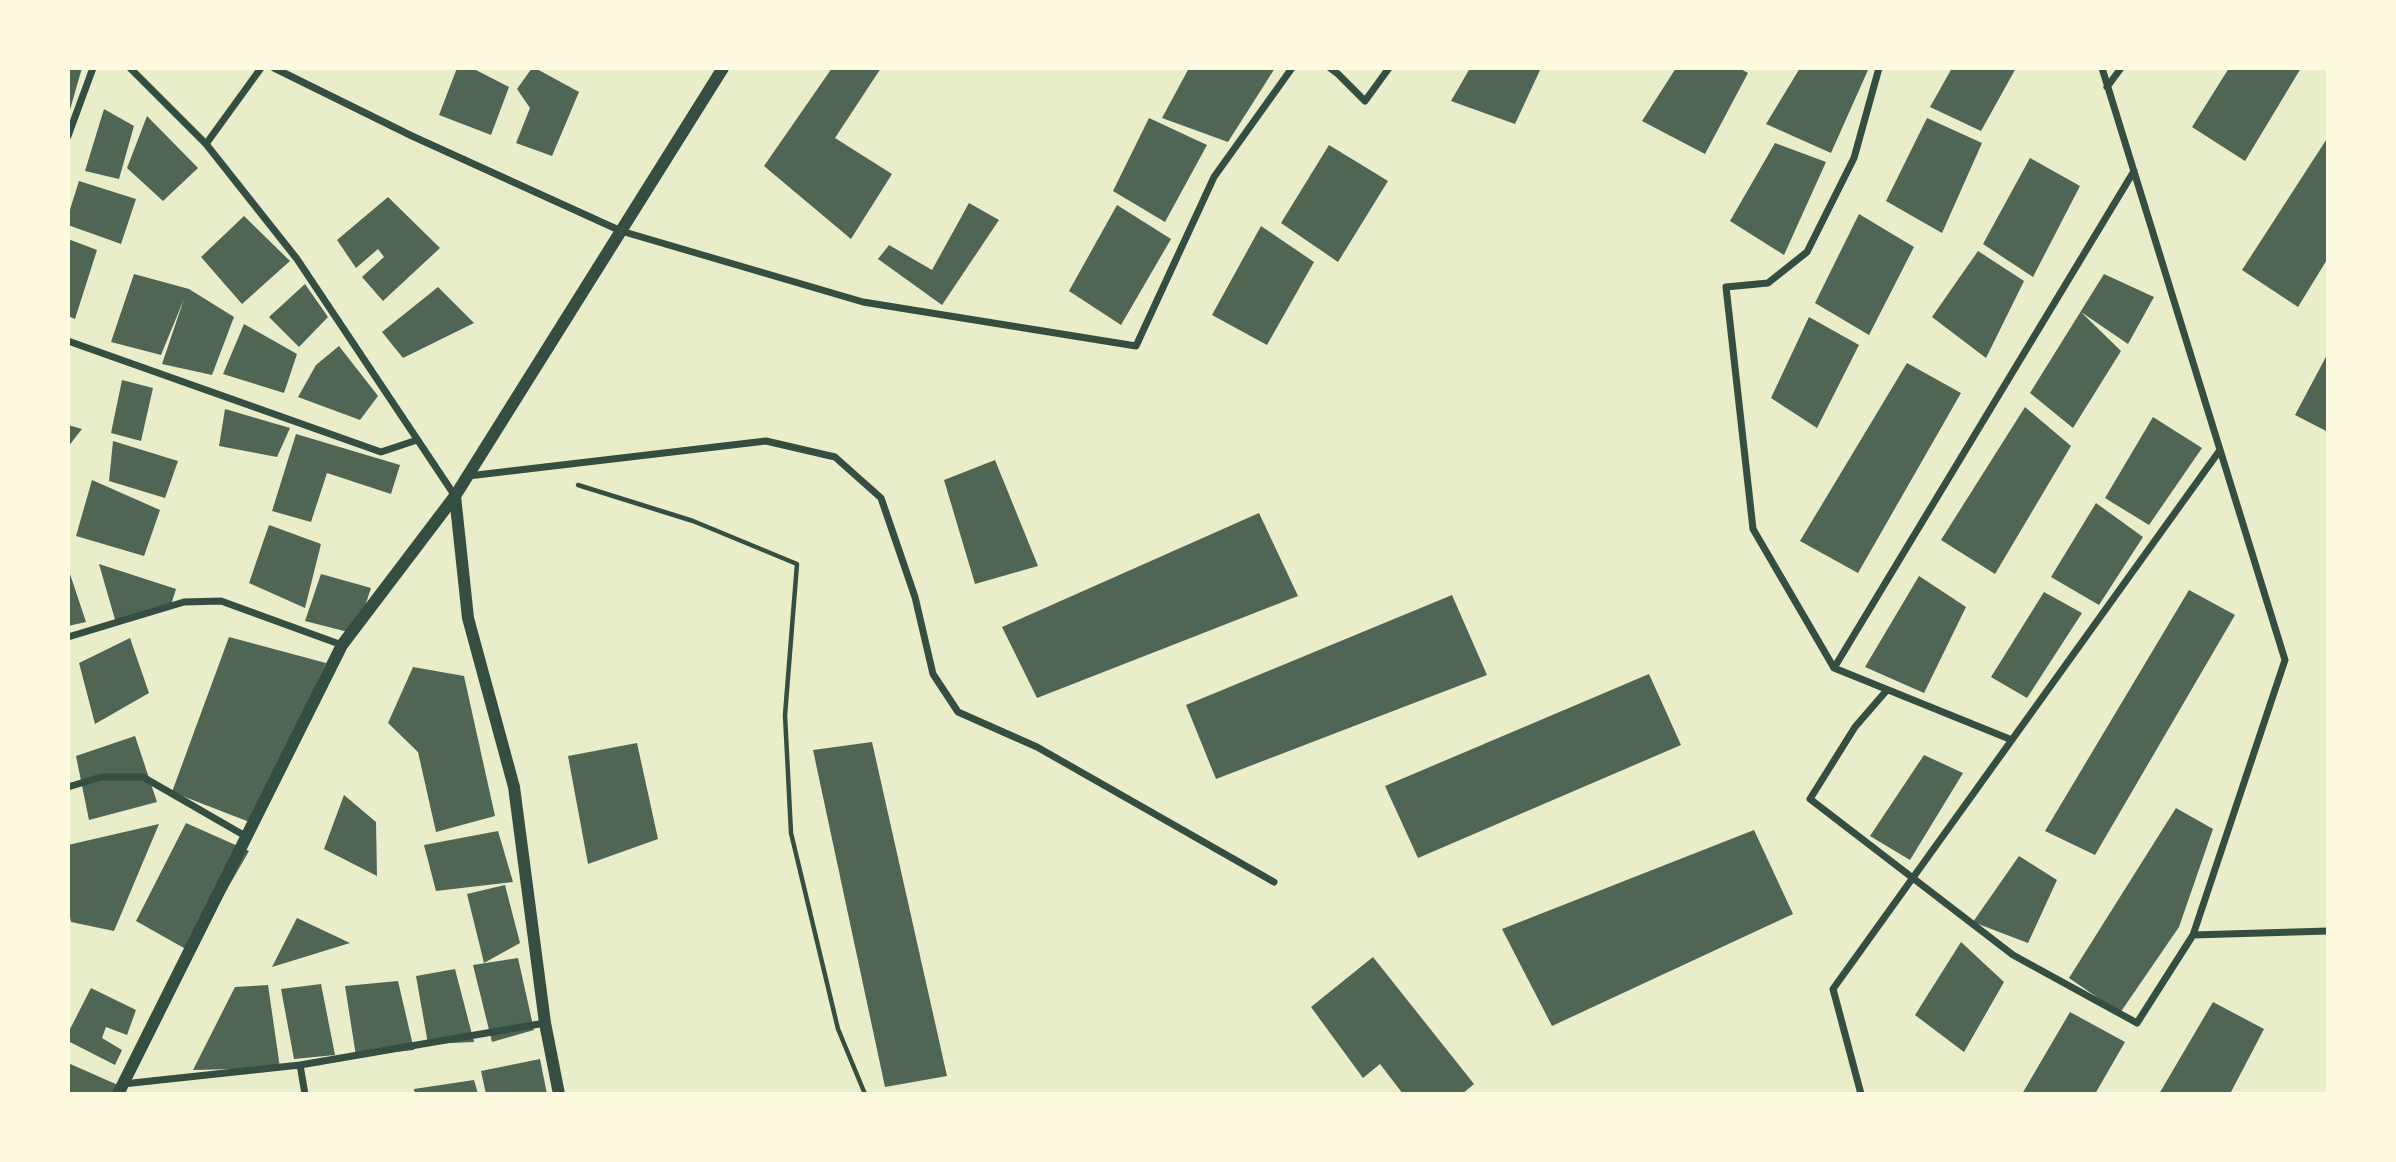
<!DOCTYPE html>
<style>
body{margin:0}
#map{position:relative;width:2396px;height:1162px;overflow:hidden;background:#e9edc9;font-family:Ubuntu,sans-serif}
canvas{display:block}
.frame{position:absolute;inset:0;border:70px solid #fefae0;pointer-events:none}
</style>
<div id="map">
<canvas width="2396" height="1162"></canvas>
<div class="frame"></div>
</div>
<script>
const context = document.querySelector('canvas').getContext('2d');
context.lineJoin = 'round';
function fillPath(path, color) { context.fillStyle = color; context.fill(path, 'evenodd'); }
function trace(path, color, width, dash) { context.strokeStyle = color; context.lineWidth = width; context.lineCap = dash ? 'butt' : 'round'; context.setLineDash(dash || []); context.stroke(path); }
fillPath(new Path2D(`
 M68,68H82L69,113H68Z
 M457,68H472L509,87L491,135L439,115Z
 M532,68H535L579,92L552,156L516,143L530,108L517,89Z
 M832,68H881L835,138L892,174L851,239L764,166Z
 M1189,68H1275L1228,142L1162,118Z
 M1470,68H1541L1515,124L1451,101Z
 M1676,68H1739L1748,73L1705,154L1642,121Z
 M1800,68H1865L1868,70L1831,153L1766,124Z
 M1952,68H2016L1981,131L1930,107Z
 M2229,68H2301L2245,161L2192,127Z
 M104,109L134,126L119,179L85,171Z
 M147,116L198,168L163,201L127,168Z
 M1149,118L1207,145L1165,222L1113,191Z
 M1927,118L1982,143L1942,233L1886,201Z
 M2328,137V258L2298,307L2242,270Z
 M1775,143L1826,162L1784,255L1730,221Z
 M1329,145L1388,181L1338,262L1281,223Z
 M2030,158L2080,186L2033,277L1983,244Z
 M79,181L136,199L121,244L68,225V216Z
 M388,197L440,248L383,301L362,277L384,257L378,249L356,268L337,240Z
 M969,203L999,220L942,305L878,259L889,245L932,270Z
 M1117,205L1171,239L1121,325L1069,291Z
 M1859,214L1914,247L1869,335L1815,303Z
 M244,216L290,261L242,304L201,257Z
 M1261,226L1314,262L1267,345L1212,315Z
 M68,239L97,250L75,319L68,316Z
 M1978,251L2024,281L1986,358L1932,317Z
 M134,274L189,289L234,317L212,375L162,364L184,299L161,355L111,342Z
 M2104,274L2154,297L2128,344L2081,312L2121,351L2073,428L2030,393Z
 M305,284L328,317L299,347L269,317Z
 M438,287L474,323L403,358L382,332Z
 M1809,317L1859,345L1817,428L1771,398Z
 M244,324L297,354L284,393L223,374Z
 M339,346L378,396L360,420L298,397L316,365Z
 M2328,353V432L2295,415Z
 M1907,363L1961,393L1858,573L1800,541Z
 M122,380L153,388L141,441L111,433Z
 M2025,407L2071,446L1995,574L1941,540Z
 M225,409L290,428L277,457L219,446Z
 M2153,417L2202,448L2149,525L2105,498Z
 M68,425L82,429L68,447Z
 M296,434L400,465L391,494L327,473L311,522L272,511Z
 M113,441L178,461L165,498L109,481Z
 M995,460L1038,566L975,584L944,480Z
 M92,480L160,510L144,556L76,536Z
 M2096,503L2143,537L2099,605L2051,577Z
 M1259,513L1298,596L1037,698L1002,627Z
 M269,525L321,544L305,608L249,583Z
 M99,564L176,589L171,605L116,623Z
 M69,571L86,622L68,626V572Z
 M321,574L371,588L356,634L305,621Z
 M1919,576L1966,607L1924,693L1865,667Z
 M2189,590L2235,615L2095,855L2045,831Z
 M2044,592L2082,613L2027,698L1991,677Z
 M1452,595L1487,675L1216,779L1186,705Z
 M229,637L326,663L252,823L172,792Z
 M130,638L149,693L95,724L79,663Z
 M413,667L464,676L495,816L436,832L418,752L388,723Z
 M1649,674L1681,745L1418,858L1385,786Z
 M135,736L157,802L89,820L76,756Z
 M872,742L947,1076L885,1087L813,750Z
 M637,743L658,839L588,864L568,756Z
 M1924,755L1963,773L1910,860L1870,836Z
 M344,795L376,822L377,876L324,849Z
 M2176,808L2213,829L2179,927L2120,1013L2069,978Z
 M186,823L249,851L191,952L136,921Z
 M159,824L114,931L71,922L68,908V845Z
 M1754,830L1793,914L1552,1026L1502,929Z
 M498,831L513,882L436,891L424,845Z
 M2019,856L2057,880L2028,943L1973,922Z
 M505,885L520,943L484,963L467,894Z
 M297,918L350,943L272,967Z
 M1961,942L2004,982L1964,1052L1915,1015Z
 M1373,957L1474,1084L1462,1094H1403L1380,1064L1363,1078L1311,1007Z
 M518,958L534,1030L492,1042L473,965Z
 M455,969L474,1042L428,1044L416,976Z
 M398,981L414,1050L356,1056L345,986Z
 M321,984L335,1055L294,1059L281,989Z
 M268,985L280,1068L193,1070L235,987Z
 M91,988L136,1010L127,1035L106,1027L102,1038L122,1050L115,1065L68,1041V1033Z
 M2213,1002L2264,1029L2230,1094H2159Z
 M2070,1012L2125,1042L2095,1094H2022Z
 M540,1059L547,1094H486L481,1071Z
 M68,1063L127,1089L125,1094H68Z
 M474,1080L478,1094H415L414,1089Z`), '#4f6655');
trace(new Path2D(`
 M578,485L693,521L797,564L785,715L791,833L838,1029L865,1094`), '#344e41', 4.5);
trace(new Path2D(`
 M130,68L206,144L297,259L455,496
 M274,68L412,136L621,231L863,302L1136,346L1214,177L1292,68
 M1330,68L1338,74L1365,101L1389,68
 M1879,68L1854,158L1807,252L1768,283L1726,287L1753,529L1834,668L2012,740
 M2102,68L2285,660L2193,935L2328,931
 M2107,87L2121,68
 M68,136L93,68
 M206,144L261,68
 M68,341L381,452L417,440
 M468,476L766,441L835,457L881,498L915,597L933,674L958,712L1037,747L1274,882
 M68,637L184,602L221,601L342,645
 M1834,668L2134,171
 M1887,690L1855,727L1810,799L2013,955L2137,1023L2193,935
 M68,787L101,777H143L247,837
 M300,1065L305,1094
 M123,1084L300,1065L545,1023
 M1861,1094L1833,989L2220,450`), '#344e41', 7);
trace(new Path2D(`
 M455,496L468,618L514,787L545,1023L559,1094
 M118,1094L342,645L455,496L723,68`), '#344e41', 12);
</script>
